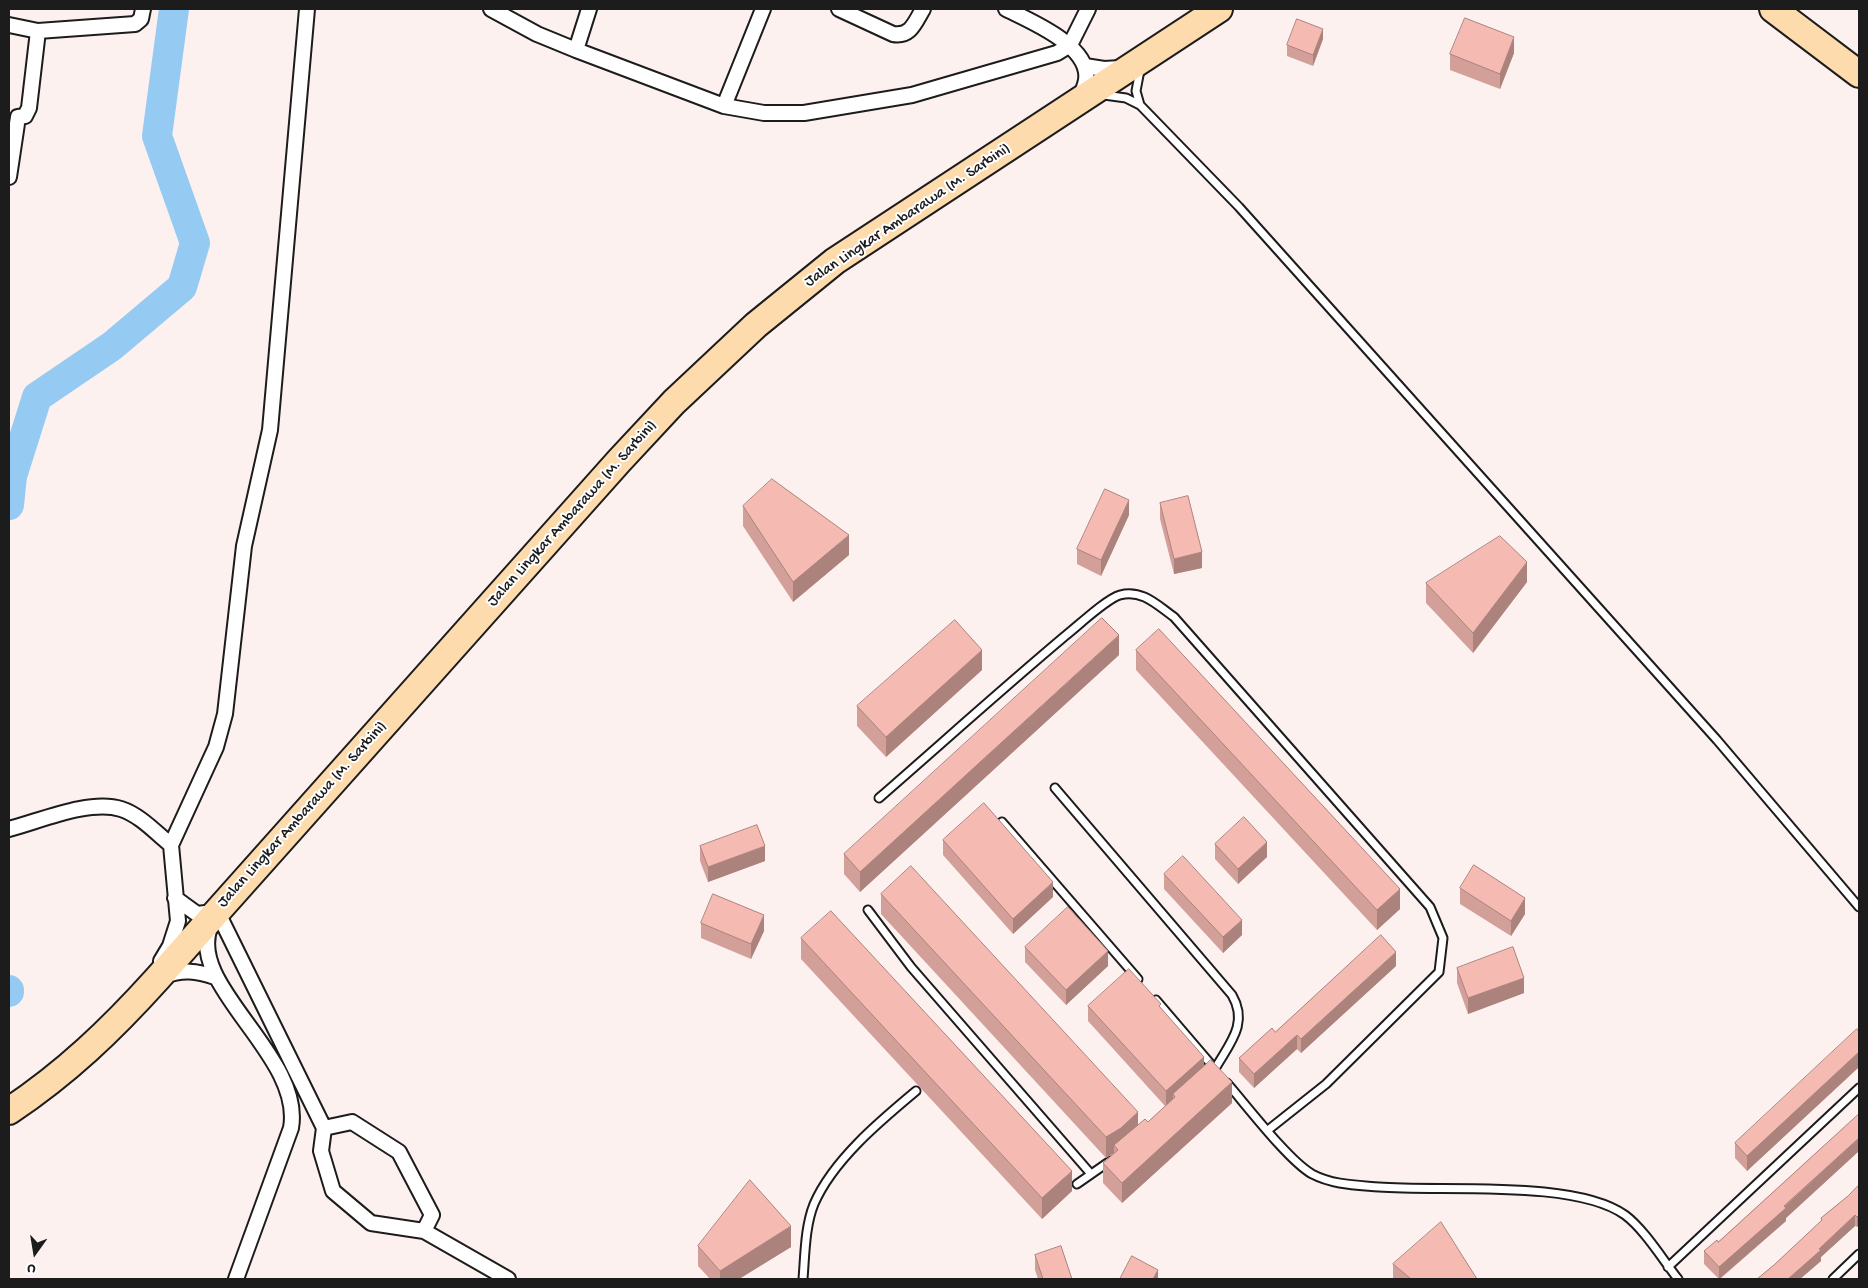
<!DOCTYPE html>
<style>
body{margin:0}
#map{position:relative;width:1868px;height:1288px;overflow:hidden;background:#fdf1f0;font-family:"Gochi Hand",sans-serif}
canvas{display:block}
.frame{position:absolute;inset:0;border:10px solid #1c1c1c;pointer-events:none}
.north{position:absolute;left:10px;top:1228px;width:50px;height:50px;-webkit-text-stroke:4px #fff;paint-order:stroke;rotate:193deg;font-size:14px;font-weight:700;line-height:20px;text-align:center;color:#1c1c1c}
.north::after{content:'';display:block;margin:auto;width:18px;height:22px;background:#1c1c1c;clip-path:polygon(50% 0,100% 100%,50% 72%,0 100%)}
</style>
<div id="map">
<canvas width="1868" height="1288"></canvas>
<div class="frame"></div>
<div class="north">U</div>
</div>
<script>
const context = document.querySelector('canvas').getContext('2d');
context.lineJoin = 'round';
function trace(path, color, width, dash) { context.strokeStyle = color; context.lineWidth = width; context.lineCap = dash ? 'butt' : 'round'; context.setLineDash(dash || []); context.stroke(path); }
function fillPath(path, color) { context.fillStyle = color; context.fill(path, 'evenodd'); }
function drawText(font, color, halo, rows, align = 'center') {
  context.font = font + ' "Gochi Hand",sans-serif'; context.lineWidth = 4; context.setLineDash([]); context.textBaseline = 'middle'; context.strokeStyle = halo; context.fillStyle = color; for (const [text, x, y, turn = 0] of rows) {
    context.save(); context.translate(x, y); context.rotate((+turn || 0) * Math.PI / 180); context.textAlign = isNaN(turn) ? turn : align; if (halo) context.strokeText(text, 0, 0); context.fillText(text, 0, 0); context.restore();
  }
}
trace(new Path2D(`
 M9,505L12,476L37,397L112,346L182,287L195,243L157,136L174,9
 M9,990V992`), '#95caf3', 30);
const lane = new Path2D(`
 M1104,95L1126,98L1140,105L1136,91L1140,70
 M1140,105L1239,207L1717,740L1859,907
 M1055,788L1232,995C1249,1024 1229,1044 1215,1069L1156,1000
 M879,798C941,744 1002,689 1065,636C1078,626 1106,599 1120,595C1142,589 1157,605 1174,617L1430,907L1443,938L1439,972L1326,1084L1268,1130
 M1002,822L1138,979
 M868,910L911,967L1091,1174
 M1227,1083C1247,1106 1288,1160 1312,1174C1333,1185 1356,1185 1379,1187C1441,1192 1575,1179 1625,1215C1644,1229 1663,1260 1678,1279
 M1077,1184L1110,1161
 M1668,1267L1859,1088
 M803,1279C805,1255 805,1226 814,1204C833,1160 880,1121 916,1091
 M1833,1279L1859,1254`);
const street = new Path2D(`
 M491,9L537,34L576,50L724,106L764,113H804L912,95L1057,53L1070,45L1088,9
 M839,9L893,34C911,37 915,22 923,9
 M1006,9C1030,21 1091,46 1086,80C1085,86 1082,93 1080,98
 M9,25L38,31L135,24L141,19L143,9
 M576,50L589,9
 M1085,66L1104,69L1121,68
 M724,106L763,9
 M9,177L18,117L25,116L29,108L38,31
 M9,829C40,821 90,799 121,809C140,815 156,833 171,845
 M175,898L197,914L214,912
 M217,911L324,1128
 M211,925C184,985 304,1055 291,1128L236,1279
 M161,961L170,946L178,921L171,845L216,747L225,714L244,546L270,430L307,9
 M165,976C182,969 197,971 215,977
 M424,1231L432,1215L399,1152L352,1122L324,1128L321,1151L333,1191L371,1223L424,1231L508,1279`);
const highway = new Path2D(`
 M1773,9L1859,74
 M9,1111C66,1073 111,1030 157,979L619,461L674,402L756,325L835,261L1219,9`);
trace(lane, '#1c1c1c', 11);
trace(street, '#1c1c1c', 18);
trace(highway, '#1c1c1c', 30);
trace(lane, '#fff', 7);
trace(street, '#fff', 14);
trace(highway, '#fedbac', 26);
fillPath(new Path2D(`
 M1323,39L1313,66L1287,56V45Z
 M1514,53L1500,89L1450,70V54Z
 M1160,503L1202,568L1174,574L1160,519Z
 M743,506L849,555L793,602L743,526Z
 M1129,515L1101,576L1077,564V549Z
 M1527,582L1473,653L1426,603V583Z
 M1136,650L1400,909L1377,930L1136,670Z
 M1119,655L860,892L844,874V854Z
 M982,670L886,757L857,726V706Z
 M943,840L1053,897L1013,934L943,855Z
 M1215,844L1267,857L1238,884L1215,859Z
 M700,846L765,861L708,882L700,861Z
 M1164,874L1242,935L1223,953L1164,889Z
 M1460,888L1525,914L1511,936L1460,904Z
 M881,894L1138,1125L1148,1122L1165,1106L1088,1021V1006L1161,1008L1232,1103L1122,1203L1103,1183V1163L1114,1153L1106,1158L881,914Z
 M701,923L764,931L751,959L701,938Z
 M801,938L1072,1191L1042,1219L801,959Z
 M1025,947L1108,966L1066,1005L1025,962Z
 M1396,966L1301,1053L1297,1049L1254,1088L1239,1072V1058L1275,1032Z
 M1457,968L1524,993L1468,1014L1457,983Z
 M1859,1032V1067L1747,1171L1735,1158V1143Z
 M1859,1114V1151L1786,1218V1221L1720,1279H1719L1704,1264V1251L1718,1242Z
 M1859,1185L1857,1227L1855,1226L1821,1257V1261L1800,1279H1757L1774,1265L1821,1222V1218L1848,1196Z
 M698,1246L791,1247L739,1279H710L698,1266Z
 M1035,1255L1072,1279H1038L1035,1270Z
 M1393,1264L1477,1279H1393Z`), '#d3a099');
fillPath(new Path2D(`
 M1323,29V39L1313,66V55Z
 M1514,37V53L1500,89V74Z
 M1129,500V515L1101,576V560Z
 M849,535V555L793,602V582Z
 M1202,552V568L1174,574V559Z
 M1527,562V582L1473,653V633Z
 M1119,635V655L860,892V872Z
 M982,650V670L886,757V737Z
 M1267,842V857L1238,884V869Z
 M765,846V861L708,882V867Z
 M1053,882V897L1013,934V919Z
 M1400,889V909L1377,930V910Z
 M1525,898V914L1511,936V921Z
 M764,915V931L751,959V944Z
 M1242,920V935L1223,953V937Z
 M1108,951V966L1066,1005V990Z
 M1396,952V966L1301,1053V1039Z
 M1524,978V993L1468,1014V998Z
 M1297,1035V1049L1254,1088V1074Z
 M1859,1052V1067L1747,1171V1156Z
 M1204,1057V1072L1173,1094V1100L1166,1107V1091Z
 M1232,1082V1103L1122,1203V1183Z
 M1138,1112V1132L1114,1145V1153L1106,1158V1137Z
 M1859,1138V1151L1786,1218V1221L1719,1279V1267Z
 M1072,1171V1191L1042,1219V1198Z
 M1855,1215V1226L1821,1257V1261L1800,1279H1788L1819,1249Z
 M1859,1215V1225L1857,1227V1217Z
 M791,1226V1247L739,1279H720V1271Z
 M1158,1270V1279H1153Z`), '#ac827d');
const building = new Path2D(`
 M1465,18L1514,37L1500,74L1450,54Z
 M1297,19L1323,29L1313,55L1287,45Z
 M772,479L849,535L793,582L743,506Z
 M1105,489L1129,500L1101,560L1077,549Z
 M1188,496L1202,552L1174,559L1160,503Z
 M1500,536L1527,562L1473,633L1426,583Z
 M1102,618L1119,635L860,872L844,854Z
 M955,620L982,650L886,737L857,706Z
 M1159,629L1400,889L1377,910L1136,650Z
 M984,803L1053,882L1013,919L943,840Z
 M1244,817L1267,842L1238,869L1215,844Z
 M757,825L765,846L708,867L700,846Z
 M1183,856L1242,920L1223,937L1164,874Z
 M1474,865L1525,898L1511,921L1460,888Z
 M911,866L1138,1112L1121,1128L1106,1137L881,894Z
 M713,894L764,915L751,944L701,923Z
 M1068,907L1108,951L1066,990L1025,947Z
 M831,911L1072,1171L1042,1198L801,938Z
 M1381,935L1396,952L1301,1039L1297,1035L1254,1074L1239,1058L1272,1028L1275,1032Z
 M1513,947L1524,978L1468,998L1457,968Z
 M1129,969L1161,1004L1159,1006L1204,1057L1166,1091L1088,1006Z
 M1857,1029L1859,1032V1052L1747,1156L1735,1143Z
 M1211,1060L1232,1082L1122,1183L1103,1163L1118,1150L1114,1145L1145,1119L1148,1122L1175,1097L1173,1094Z
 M1859,1114V1138L1784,1206L1786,1208L1719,1267L1704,1251L1717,1240L1718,1242Z
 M750,1180L791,1226L720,1271L698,1246Z
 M1859,1185V1215L1857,1217L1855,1215L1819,1249L1821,1250L1788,1279H1757L1774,1265L1822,1220L1821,1218L1848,1196Z
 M1441,1222L1477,1279H1411L1393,1264Z
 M1061,1246L1072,1279H1043L1035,1255Z
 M1132,1256L1158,1270L1153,1279H1120Z`);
fillPath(building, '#f5bab2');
trace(building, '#ac827d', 1);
drawText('16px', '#1c1c1c', '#fff', [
 ["Jalan Lingkar Ambarawa (M. Sarbini)",908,216,-34],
 ["Jalan Lingkar Ambarawa (M. Sarbini)",573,514,-48],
 ["Jalan Lingkar Ambarawa (M. Sarbini)",303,815,-48]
]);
</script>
